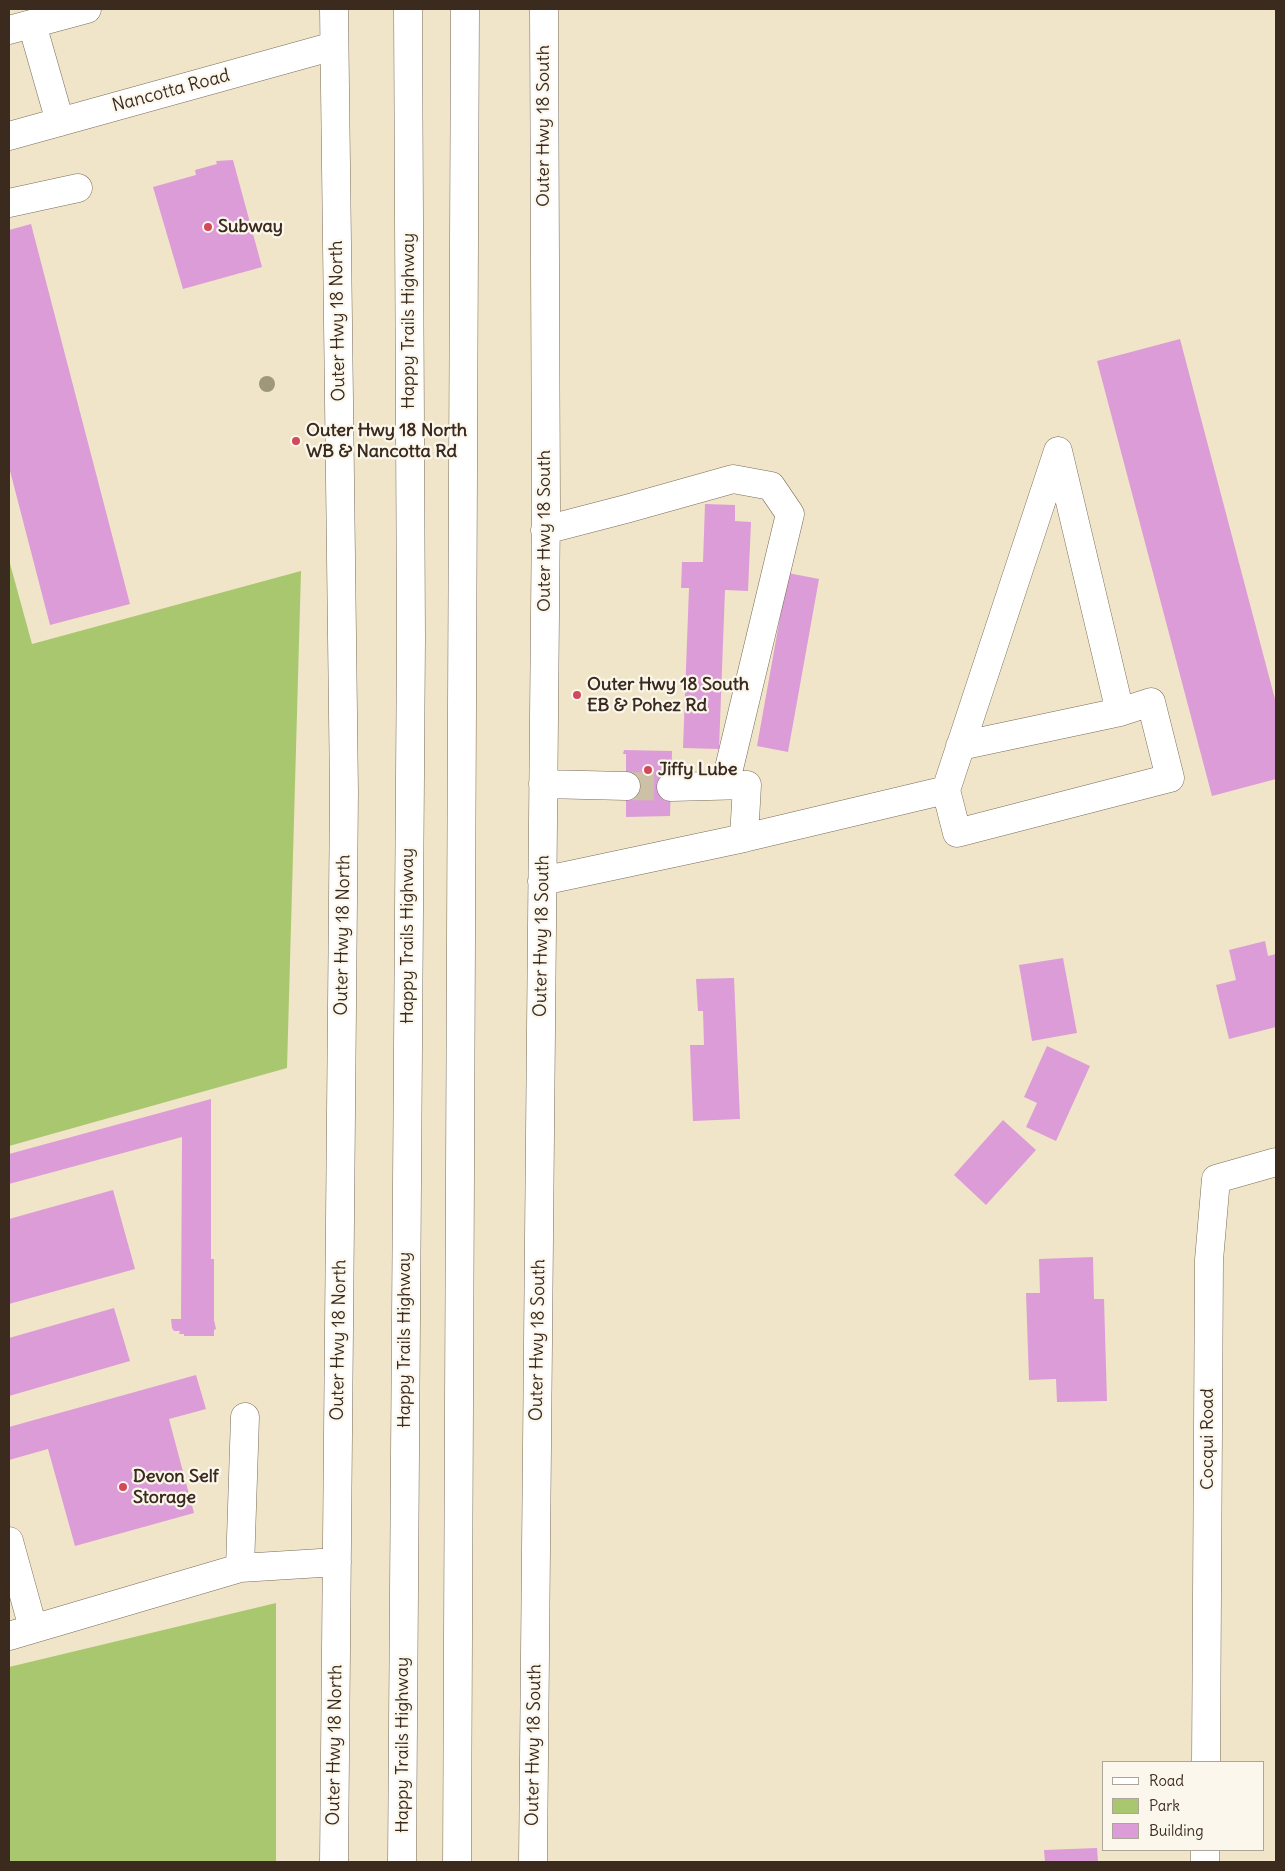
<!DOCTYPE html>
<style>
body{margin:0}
#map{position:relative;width:1285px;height:1871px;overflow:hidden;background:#f0e5c8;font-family:Delius,sans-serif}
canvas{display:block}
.frame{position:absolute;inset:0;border:10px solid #3b2a1e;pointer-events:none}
.legend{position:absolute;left:1102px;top:1761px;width:162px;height:90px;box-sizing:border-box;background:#fbf7ec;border:1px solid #aea59a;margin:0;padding:6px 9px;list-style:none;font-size:15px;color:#3b2a1e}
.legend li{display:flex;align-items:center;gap:10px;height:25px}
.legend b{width:25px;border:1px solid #aea59a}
</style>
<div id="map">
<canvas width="1285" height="1871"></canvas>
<div class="frame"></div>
<ul class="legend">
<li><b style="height:6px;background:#fff"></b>Road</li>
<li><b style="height:14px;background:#a9c76e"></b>Park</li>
<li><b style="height:14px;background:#dc9cd8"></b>Building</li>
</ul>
</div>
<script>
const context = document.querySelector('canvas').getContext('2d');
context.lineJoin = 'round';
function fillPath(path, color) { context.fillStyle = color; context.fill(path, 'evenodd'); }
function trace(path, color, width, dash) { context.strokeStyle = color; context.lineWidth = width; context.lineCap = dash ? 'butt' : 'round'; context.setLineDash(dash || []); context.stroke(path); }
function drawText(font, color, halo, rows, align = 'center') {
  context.font = font + ' Delius,sans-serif'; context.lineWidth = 4.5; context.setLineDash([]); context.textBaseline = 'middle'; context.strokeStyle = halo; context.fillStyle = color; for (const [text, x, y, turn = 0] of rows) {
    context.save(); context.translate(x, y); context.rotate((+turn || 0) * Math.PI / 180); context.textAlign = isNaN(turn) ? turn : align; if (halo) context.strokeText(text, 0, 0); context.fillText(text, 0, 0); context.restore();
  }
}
fillPath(new Path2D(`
 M9,560L32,644L301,571L287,1068L9,1146Z
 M276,1603V1862H9V1667Z`), '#a9c76e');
fillPath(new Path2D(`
 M233,160L262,267L183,289L153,187L196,175L195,170L217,164L216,161Z
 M31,224L130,604L50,625L9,467V230Z
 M1180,339L1276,703V779L1212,796L1097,361Z
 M705,504L735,505V521L751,522L748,591L725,590L719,749L683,748L689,588H681L682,562H703Z
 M788,573L819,579L788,752L757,746Z
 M624,750L672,751L670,816L626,817V754H623Z
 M1265,941L1268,956L1276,954V1027L1229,1039L1216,985L1236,980L1229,950Z
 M1063,958L1077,1033L1032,1041L1019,965Z
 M734,978L740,1119L693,1121L690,1045H704L703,1011H698L696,979Z
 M1047,1046L1090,1066L1056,1141L1026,1127L1037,1103L1024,1097Z
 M211,1099V1259H214V1320L216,1329L214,1330V1336H184V1334H179L180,1331H174L172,1328L171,1319H181L182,1137L9,1184V1154Z
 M1003,1120L1036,1150L986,1205L954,1175Z
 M113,1190L135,1269L9,1304V1219Z
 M1093,1257L1094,1299H1104L1107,1401L1057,1402L1056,1379L1029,1380L1026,1293H1040L1039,1259Z
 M114,1308L130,1361L9,1396V1338Z
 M196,1375L206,1409L169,1419L194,1513L75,1546L48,1449L9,1460V1427Z
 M1097,1848L1098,1862H1045L1044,1850Z`), '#dc9cd8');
trace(new Path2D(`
 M626,786L671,787`), '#ccc0a6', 28, [28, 14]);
const minor = new Path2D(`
 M334,9L344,792L334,1862
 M32,24L60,122
 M9,30L87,9
 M9,136L334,46
 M9,203L78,188
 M545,530L626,509L733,479L771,486L790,514L725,785
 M960,746L1120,712
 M543,784L626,786
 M671,787L747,785L744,838
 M946,790L1058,451
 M542,881L744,838L946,790L957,833L1170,778L1151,702L1120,712L1058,451
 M9,1541L33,1628
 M240,1568L245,1417
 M9,1636L240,1568L337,1562
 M1206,1762L1209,1260L1216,1179L1276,1162
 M533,1862L546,510L544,9
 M1205,1862V1850`);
const major = new Path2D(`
 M402,1862L411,639L408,9
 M457,1862L465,9`);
trace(minor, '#7a6b5a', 29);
trace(major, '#7a6b5a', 29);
trace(minor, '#fff', 28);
trace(major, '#fff', 28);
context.fillStyle = '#9f9878';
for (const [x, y] of [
 [267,384]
]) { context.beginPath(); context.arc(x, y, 8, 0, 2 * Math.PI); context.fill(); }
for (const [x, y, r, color] of [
 [208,227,5,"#d1495b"],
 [296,441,5,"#d1495b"],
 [577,695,5,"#d1495b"],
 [648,770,5,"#d1495b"],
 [123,1487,5,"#d1495b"]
]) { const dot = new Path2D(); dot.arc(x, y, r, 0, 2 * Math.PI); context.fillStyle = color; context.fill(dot); trace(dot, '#fbf7ec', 2); }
drawText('18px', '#3b2a1e', '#fbf7ec', [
 ["Nancotta Road",171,91,-15],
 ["Outer Hwy 18 South",544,126,-90],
 ["Outer Hwy 18 North",338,321,-91],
 ["Happy Trails Highway",409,321,-90],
 ["Outer Hwy 18 South",545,531,-90],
 ["Outer Hwy 18 North",343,935,-89],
 ["Happy Trails Highway",408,936,-90],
 ["Outer Hwy 18 South",542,936,-89],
 ["Outer Hwy 18 North",339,1340,-89],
 ["Happy Trails Highway",405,1340,-90],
 ["Outer Hwy 18 South",538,1340,-89],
 ["Cocqui Road",1208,1439,-90],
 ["Outer Hwy 18 North",335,1745,-89],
 ["Happy Trails Highway",403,1745,-90],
 ["Outer Hwy 18 South",534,1745,-89]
]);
drawText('bold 18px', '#3b2a1e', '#fbf7ec', [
 ["Subway",218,227],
 ["Outer Hwy 18 North",306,431],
 ["WB & Nancotta Rd",306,452],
 ["Outer Hwy 18 South",587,685],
 ["EB & Pohez Rd",587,706],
 ["Jiffy Lube",658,770],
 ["Devon Self",133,1477],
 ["Storage",133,1498]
], 'left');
</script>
